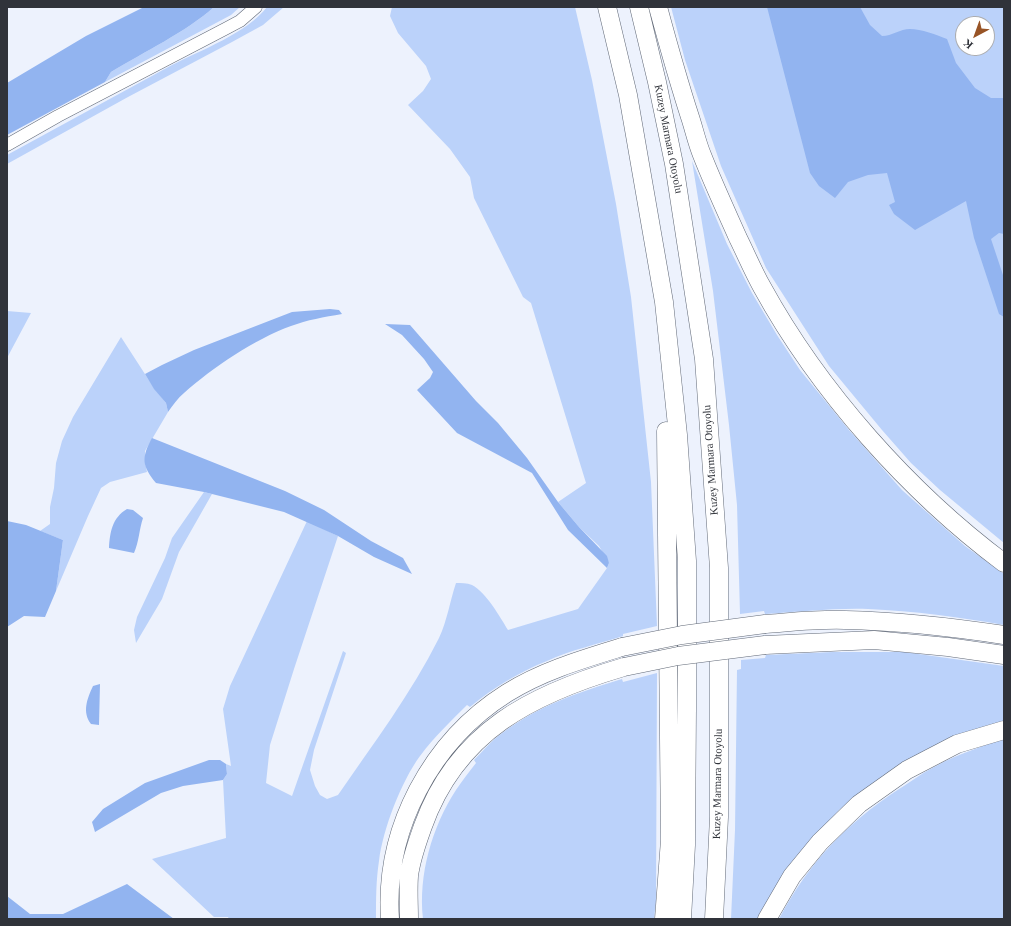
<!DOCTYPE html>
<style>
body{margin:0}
#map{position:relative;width:1011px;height:926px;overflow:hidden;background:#edf2fd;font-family:"Times New Roman",serif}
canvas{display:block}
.frame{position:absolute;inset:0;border:8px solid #30333a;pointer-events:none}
.north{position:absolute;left:955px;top:16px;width:40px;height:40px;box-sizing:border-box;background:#fff;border:1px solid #acadb0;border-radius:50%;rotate:221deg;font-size:11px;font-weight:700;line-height:16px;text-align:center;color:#30333a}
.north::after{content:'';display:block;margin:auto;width:14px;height:18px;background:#985426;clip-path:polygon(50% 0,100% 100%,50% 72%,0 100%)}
</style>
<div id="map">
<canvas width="1011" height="926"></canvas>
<div class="frame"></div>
<div class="north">K</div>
</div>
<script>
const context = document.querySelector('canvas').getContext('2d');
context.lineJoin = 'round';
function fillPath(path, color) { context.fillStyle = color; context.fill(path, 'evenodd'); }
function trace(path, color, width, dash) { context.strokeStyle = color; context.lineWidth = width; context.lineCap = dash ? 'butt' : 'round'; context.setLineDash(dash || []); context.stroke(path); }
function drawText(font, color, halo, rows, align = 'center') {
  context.font = font + ' "Times New Roman",serif'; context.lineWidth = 4; context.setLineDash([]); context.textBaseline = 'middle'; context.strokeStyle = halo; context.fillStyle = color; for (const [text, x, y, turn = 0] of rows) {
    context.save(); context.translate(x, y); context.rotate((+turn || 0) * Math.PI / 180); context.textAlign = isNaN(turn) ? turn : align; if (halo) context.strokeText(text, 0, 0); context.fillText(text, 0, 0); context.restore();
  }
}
fillPath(new Path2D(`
 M214,7H240L231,15L105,82L111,72C144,52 186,32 214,7Z
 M267,7H284L263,25L232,42L128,97L7,164V155C62,125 117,95 172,65C201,50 247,33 267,7Z
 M392,7H575L592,80L616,204L631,297L651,482L657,626L623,634V636C598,644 571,650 547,661C519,672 493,688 470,707L467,705C451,721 434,737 420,756C401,782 383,829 379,861C376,880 376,900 376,919H229L228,917H214L152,859L226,838L223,780L227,774L226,764L231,766L223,709L230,686L307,521L338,536L294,669L270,745L266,783L292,796L343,651L346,653L314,750L310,770L315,786L320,795L327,799L338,795C373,744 411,694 439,638C447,621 450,601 456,583C461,583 467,583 472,585C486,592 500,617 508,630L578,609L607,568L609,563L599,546L579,527L558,502L586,483L531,303L523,297L474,198L470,177L450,149L408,105L423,91L431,79L426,66L398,33L390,16Z
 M671,7H1004V543L940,490L911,463L882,430L829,366L766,268L721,166L685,60ZM963,24H987V48H963Z
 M692,161L727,244L752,293L777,335L800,370L849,430L902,490L965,546L1004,574V625C959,617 914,611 868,609C833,608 799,612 765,614L764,611L740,614L737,505L729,425L713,291Z
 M7,311L31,313L7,358Z
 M121,337L154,388L166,403L168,412L145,451V462L147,472L110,482L101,488L88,516L56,591L63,540L40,531L50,524V507L54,488L56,463L62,441L73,417Z
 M204,492L212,494L179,552L162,599L136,643L134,630L137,617L165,558L172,538Z
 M833,652H904L1004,666V721L985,726L870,786L839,810L794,859L777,884L758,919H731L735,830L737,670L741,669V660L765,658L766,655Z
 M657,673L656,901L654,919H423C418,875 432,827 456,790C462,781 469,772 476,763L474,760C483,751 491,741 501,734C537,706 579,692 622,679L623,682Z
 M1000,739H1004V919H779C809,862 846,824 899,789C912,781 925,771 938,765C958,754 980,748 1000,739Z`), '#bbd2fa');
fillPath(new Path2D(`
 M144,7H214C186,32 144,52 111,72L105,82L7,135V83L86,36Z
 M767,7H860L870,25L882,36C892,36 900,29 910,29C921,29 937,35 947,39L956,63L975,88L991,98H1004V234L999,233L991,239L1004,278V317L999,314L974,238L966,201L915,230L894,214L889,205L895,202L887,173L868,175L848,182L835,198L819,186L810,173Z
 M330,309L339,310L342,314C324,317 307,320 291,326C255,339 212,368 184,393C178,398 173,405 168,412L166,403L154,389L145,374L162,365L194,350L292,312Z
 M385,324L410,325L476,401L498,423L527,458L558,502L579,527L607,556L609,563L607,568L568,530L532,473L457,433L417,390L430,378L433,372L424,359L402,335Z
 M152,438L285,491L324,510L371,541L403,558L412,574L374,557L338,536L284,512L204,492L156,483C142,466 141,458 152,438Z
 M127,509L133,510L143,518C139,530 139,542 134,553L109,548C110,532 112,518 127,509Z
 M7,521L26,525L63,540L56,591L45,617L24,616L7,627Z
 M100,684L99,725L91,724C82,712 87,699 93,686Z
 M209,760H220L226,764L227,774L223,780L183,786L161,793L95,832L92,822L103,809L145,783Z
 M127,884L174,919H7V896L30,914H63Z`), '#92b4f0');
const minor = new Path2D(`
 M7,145L58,116L225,29L240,21L256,7`);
const highway = new Path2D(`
 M607,7L628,95L664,302L678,435L687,561V708L686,845L682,919
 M639,7L657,82L674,164L704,359L719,568V817L714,919
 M658,7C668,44 678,80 690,117C694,129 697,143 702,155C713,183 726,211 738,238C746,254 753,271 762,287C819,391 909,492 1004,563
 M765,624C792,622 819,619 845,620C898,621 951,627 1004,635
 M765,645L874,640L948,647L1004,655
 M390,919C384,829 431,741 507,693C542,671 583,659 622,647
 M409,919C409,905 408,890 409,876C411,859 417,843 423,826C457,731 532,694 624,667
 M664,919L670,840L666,431
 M767,919L792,876L820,842L859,804L907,770L957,744L1004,730`);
trace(minor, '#626a78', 13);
trace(highway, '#626a78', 19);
trace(minor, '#fff', 12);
trace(highway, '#fff', 18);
const highwayBridge = new Path2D(`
 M622,647L682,635L765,624
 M624,667L678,656L765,645`);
trace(highwayBridge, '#626a78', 19, []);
trace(highwayBridge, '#fff', 18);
drawText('11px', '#30333a', '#fff', [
 ["Kuzey Marmara Otoyolu",668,139,79],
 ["Kuzey Marmara Otoyolu",711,460,-94],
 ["Kuzey Marmara Otoyolu",718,784,-89]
]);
</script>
